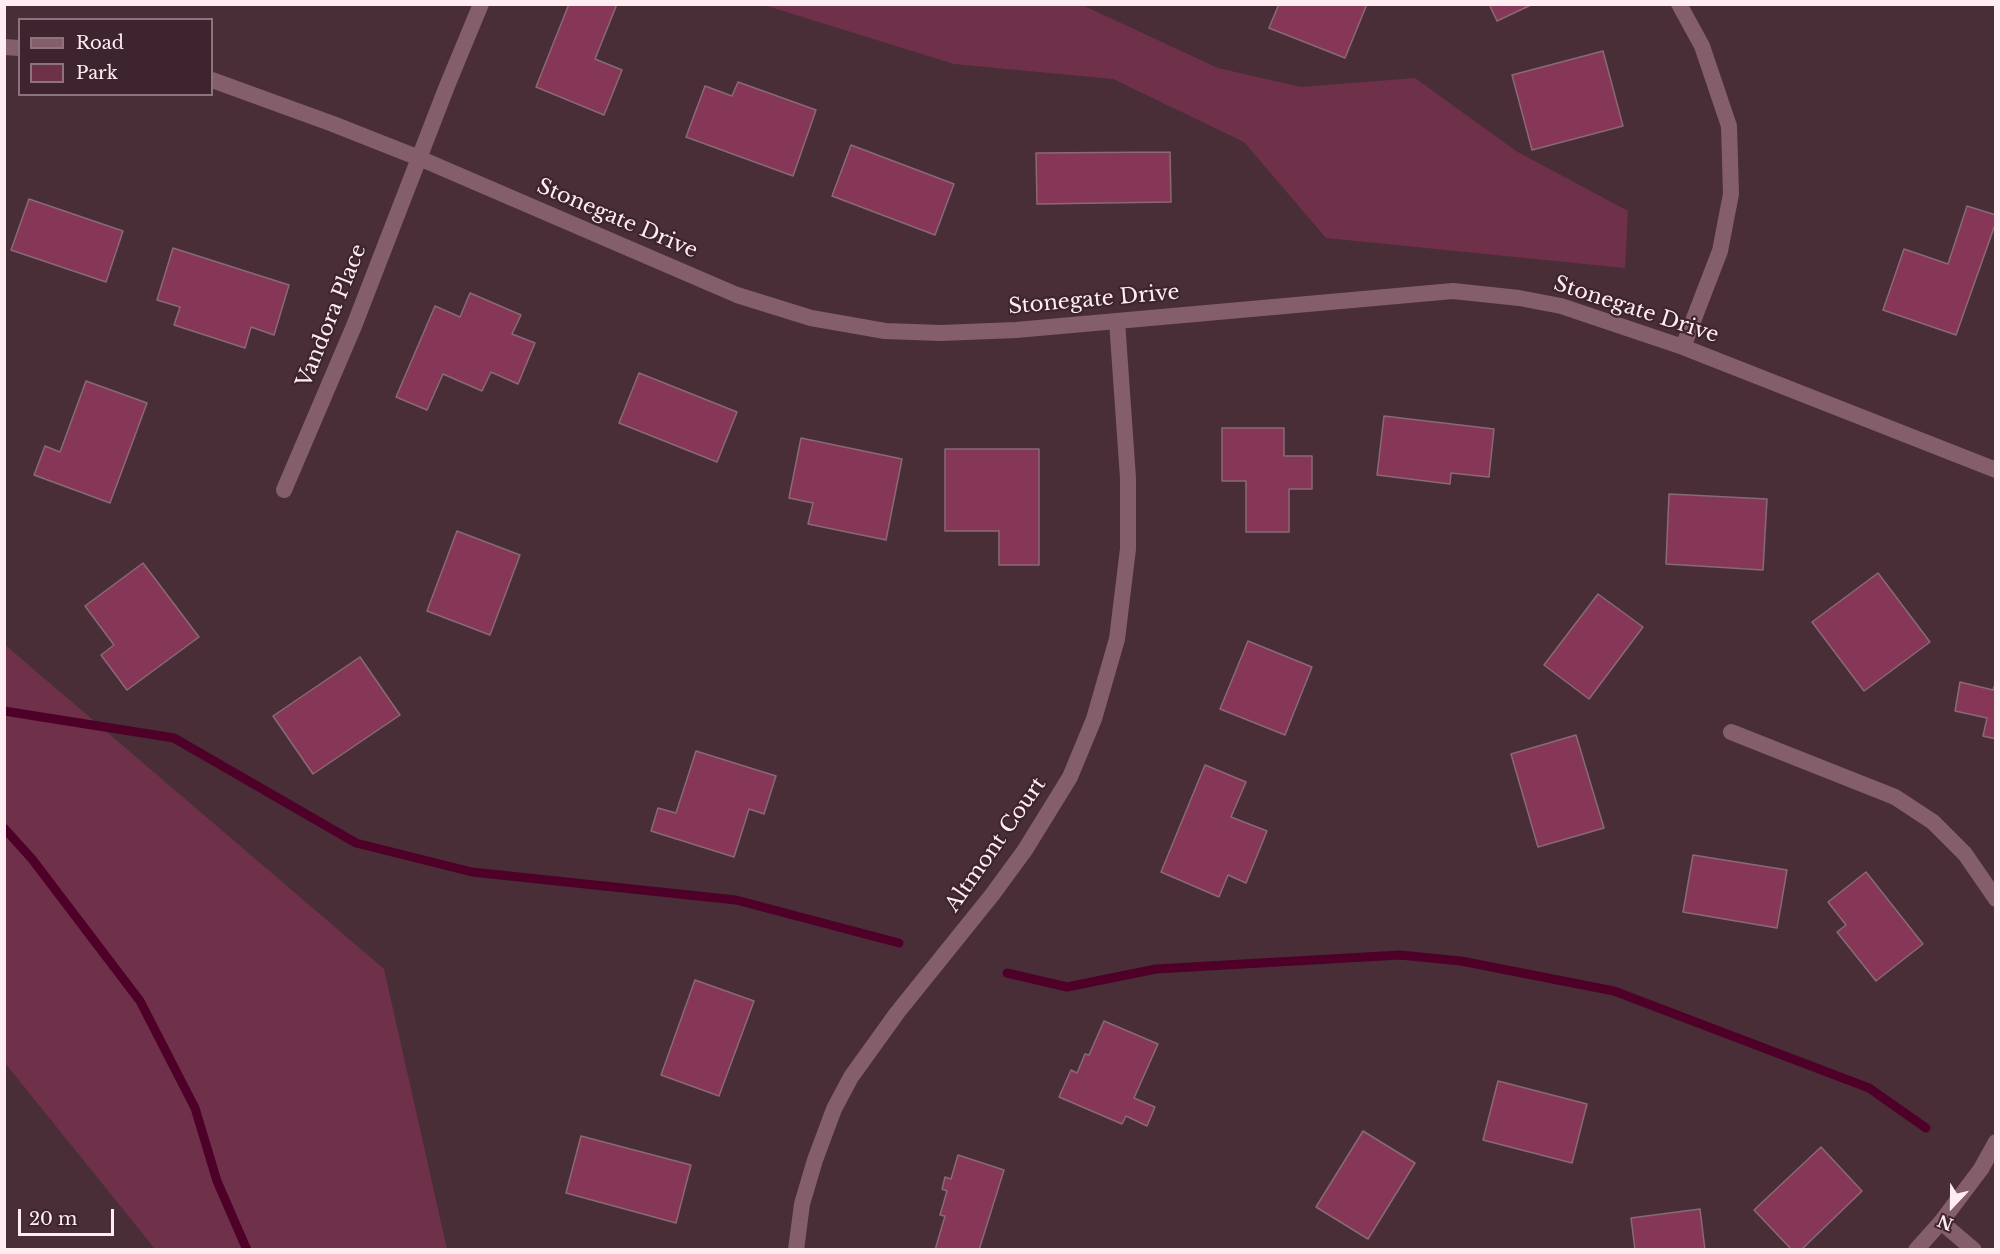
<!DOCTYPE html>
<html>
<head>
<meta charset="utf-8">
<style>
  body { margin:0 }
  #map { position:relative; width:2000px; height:1254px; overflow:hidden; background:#492e38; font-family:"Libre Baskerville",serif }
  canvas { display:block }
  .frame { position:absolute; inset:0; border:6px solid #ffedf2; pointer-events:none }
  .legend { position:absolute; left:18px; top:18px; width:195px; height:78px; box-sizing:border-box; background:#3e242e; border:2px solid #8b747c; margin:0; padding:8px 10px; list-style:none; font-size:18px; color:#ffedf2 }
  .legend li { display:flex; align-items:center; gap:12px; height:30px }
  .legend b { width:30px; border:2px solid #8b747c }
  .north { position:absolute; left:1922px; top:1176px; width:60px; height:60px; -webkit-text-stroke:4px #3e242e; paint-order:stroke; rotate:202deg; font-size:16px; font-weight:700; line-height:24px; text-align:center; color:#ffedf2 }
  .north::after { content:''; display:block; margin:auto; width:21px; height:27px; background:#ffedf2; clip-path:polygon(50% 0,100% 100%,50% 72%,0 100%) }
  .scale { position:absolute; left:18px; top:1209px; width:96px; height:27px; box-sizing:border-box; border:3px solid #ffedf2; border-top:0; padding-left:8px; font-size:18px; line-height:21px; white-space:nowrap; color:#ffedf2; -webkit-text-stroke:4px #3e242e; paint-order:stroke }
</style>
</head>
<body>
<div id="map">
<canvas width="2000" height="1254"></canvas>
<div class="frame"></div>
<ul class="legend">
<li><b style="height:8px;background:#845f6b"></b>Road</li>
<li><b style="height:16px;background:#6e3149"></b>Park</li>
</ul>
<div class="north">N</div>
<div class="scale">20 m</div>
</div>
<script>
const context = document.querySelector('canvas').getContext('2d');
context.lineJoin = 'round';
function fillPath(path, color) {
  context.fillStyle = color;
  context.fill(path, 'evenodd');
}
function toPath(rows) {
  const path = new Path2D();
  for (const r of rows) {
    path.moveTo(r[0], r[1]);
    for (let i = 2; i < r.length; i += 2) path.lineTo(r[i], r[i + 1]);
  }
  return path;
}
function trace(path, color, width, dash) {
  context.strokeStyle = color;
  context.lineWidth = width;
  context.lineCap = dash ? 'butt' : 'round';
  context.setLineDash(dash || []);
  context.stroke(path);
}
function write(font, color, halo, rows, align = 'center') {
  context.font = font + ' "Libre Baskerville",serif';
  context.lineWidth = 4.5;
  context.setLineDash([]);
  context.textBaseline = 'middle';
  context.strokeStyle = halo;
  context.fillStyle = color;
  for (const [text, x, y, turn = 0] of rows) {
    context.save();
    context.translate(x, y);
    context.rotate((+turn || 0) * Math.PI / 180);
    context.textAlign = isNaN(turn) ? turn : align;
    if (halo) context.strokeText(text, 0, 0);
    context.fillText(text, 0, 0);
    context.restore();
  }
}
fillPath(toPath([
  [764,5,1082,5,1218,68,1301,87,1415,78,1516,151,1628,211,1625,268,1326,238,1244,142,1113,79,954,64],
  [4,644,384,969,447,1249,155,1249,5,1063]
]), '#6e3149');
trace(toPath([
  [4,711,174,738,356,843,472,872,736,900,899,943],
  [4,828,32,859,140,1001,195,1108,217,1181,247,1250],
  [1007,973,1067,987,1156,969,1400,955,1461,961,1614,991,1869,1088,1926,1128]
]), '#4e0029', 9);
const building = toPath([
  [569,4,617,4,595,59,622,70,604,115,536,87,569,4],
  [1279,4,1367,4,1345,58,1269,28,1279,4],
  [1489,4,1533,4,1497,21,1489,4],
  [1603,51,1623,126,1532,150,1512,75,1603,51],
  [738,82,816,110,793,176,686,137,705,86,732,96,738,82],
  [851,145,954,184,935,235,832,196,851,145],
  [1170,152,1171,202,1037,204,1036,153,1170,152],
  [29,199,123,231,106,282,11,250,29,199],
  [1967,206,1996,215,1996,222,1956,335,1883,310,1904,249,1948,264,1967,206],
  [173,248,289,285,274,335,251,327,245,348,174,325,180,307,157,300,173,248],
  [470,293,521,315,512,334,535,343,518,384,491,372,482,391,443,374,427,410,396,397,435,306,460,317,470,293],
  [639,373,737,412,717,462,619,423,639,373],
  [86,381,147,403,110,503,34,475,45,446,60,452,86,381],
  [1384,416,1494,429,1489,477,1451,473,1450,484,1377,475,1384,416],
  [1222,428,1284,428,1284,456,1312,456,1312,489,1289,489,1289,532,1246,532,1246,481,1222,481,1222,428],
  [801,438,902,459,886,540,808,524,813,503,789,498,801,438],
  [945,449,1039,449,1039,565,999,565,999,531,945,531,945,449],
  [1669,494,1767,499,1763,570,1666,564,1669,494],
  [457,531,520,555,490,635,427,611,457,531],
  [143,563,199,637,127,690,101,655,114,645,85,606,143,563],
  [1878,573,1930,642,1864,691,1812,622,1878,573],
  [1598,594,1643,627,1589,699,1544,665,1598,594],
  [1248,641,1312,667,1285,735,1220,709,1248,641],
  [360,657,400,715,313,774,273,716,360,657],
  [1960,682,1993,690,1996,682,1996,739,1983,736,1987,718,1955,711,1960,682],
  [1576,735,1604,828,1538,847,1511,754,1576,735],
  [696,751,776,776,764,814,749,809,734,857,651,831,658,808,676,813,696,751],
  [1205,765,1246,782,1231,817,1267,831,1246,883,1228,875,1219,897,1161,872,1205,765],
  [1693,855,1787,870,1777,928,1683,912,1693,855],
  [1866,872,1923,944,1876,981,1837,932,1846,925,1828,902,1866,872],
  [695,980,754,1001,719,1096,661,1075,695,980],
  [1104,1021,1158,1044,1134,1098,1155,1107,1147,1126,1126,1116,1122,1124,1059,1097,1071,1070,1077,1073,1085,1054,1089,1055,1104,1021],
  [1498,1081,1587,1104,1572,1163,1483,1140,1498,1081],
  [1363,1131,1415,1163,1368,1239,1316,1207,1363,1131],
  [581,1136,691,1165,676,1223,566,1193,581,1136],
  [1821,1147,1862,1191,1801,1250,1792,1250,1754,1210,1821,1147],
  [958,1155,1004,1170,979,1250,935,1250,945,1216,940,1215,947,1191,942,1189,945,1177,951,1179,958,1155],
  [1700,1209,1705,1250,1635,1250,1631,1218,1700,1209]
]);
fillPath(building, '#863757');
trace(building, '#896a74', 1.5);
trace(toPath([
  [1679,4,1702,46,1729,126,1731,194,1720,251,1683,347],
  [4,47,20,48],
  [212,80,333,124,419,158,737,295,811,318,885,331,941,333,1016,330,1453,291,1519,298,1561,306,1683,347,1996,470],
  [284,490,354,326,447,86,481,4],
  [1731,732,1895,797,1933,822,1965,854,1996,899],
  [1941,1222,1974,1250],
  [796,1250,802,1204,815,1160,834,1109,851,1077,897,1013,992,895,1025,850,1070,777,1094,719,1117,639,1128,549,1128,478,1117,321],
  [1916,1250,1941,1222,1981,1169,1996,1142]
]), '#845f6b', 16);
write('21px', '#ffedf2', '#3e242e', [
  ["Stonegate Drive",617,219,23],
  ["Stonegate Drive",1094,300,-5],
  ["Stonegate Drive",1636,310,18],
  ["Vandora Place",332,316,-68],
  ["Altmont Court",996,845,-55]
]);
</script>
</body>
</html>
